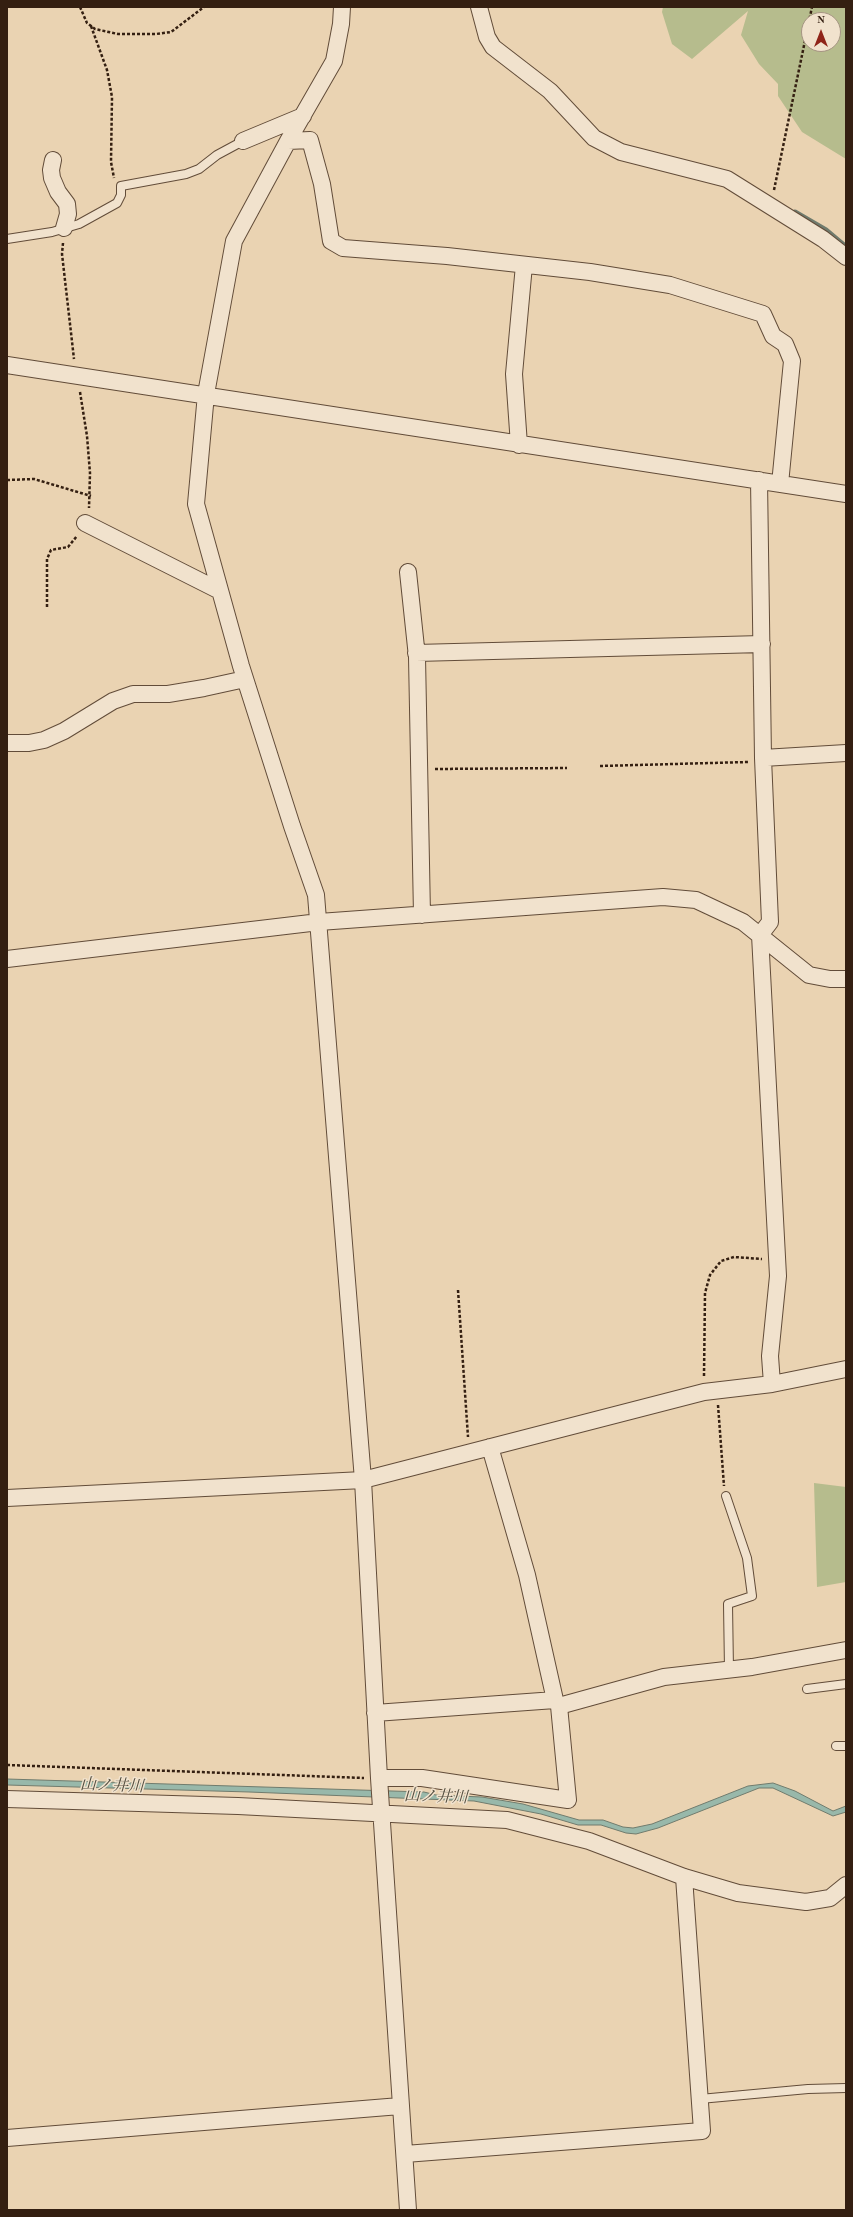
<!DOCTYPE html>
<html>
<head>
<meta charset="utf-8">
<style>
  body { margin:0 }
  #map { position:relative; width:853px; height:2217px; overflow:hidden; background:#ead3b2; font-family:"Old Standard TT",serif }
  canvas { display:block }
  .frame { position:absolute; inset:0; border:8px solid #341f11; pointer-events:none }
  .north { position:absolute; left:801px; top:12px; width:40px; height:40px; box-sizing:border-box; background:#f1e2cd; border:1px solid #a59482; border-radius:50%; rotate:0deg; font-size:11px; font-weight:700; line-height:16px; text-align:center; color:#341f11 }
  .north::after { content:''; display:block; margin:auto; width:14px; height:18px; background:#8f2418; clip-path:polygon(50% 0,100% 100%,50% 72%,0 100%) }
</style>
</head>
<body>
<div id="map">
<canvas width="853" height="2217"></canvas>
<div class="frame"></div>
<div class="north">N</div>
</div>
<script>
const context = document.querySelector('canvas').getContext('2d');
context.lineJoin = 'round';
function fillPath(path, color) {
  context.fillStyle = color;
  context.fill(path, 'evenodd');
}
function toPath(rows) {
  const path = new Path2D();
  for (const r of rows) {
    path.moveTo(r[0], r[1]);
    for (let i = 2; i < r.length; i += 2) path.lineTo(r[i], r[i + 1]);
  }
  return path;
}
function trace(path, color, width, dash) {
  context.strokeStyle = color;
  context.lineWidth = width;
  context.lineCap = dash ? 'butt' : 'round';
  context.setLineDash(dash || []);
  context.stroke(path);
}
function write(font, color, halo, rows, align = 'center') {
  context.font = font + ' "Old Standard TT","Noto Serif JP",serif';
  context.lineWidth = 3;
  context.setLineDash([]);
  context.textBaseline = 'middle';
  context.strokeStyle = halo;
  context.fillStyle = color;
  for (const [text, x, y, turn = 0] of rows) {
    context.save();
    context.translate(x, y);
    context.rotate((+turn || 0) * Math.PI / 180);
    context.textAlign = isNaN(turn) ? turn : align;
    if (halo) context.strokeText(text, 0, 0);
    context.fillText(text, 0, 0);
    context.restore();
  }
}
fillPath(toPath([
  [663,7,846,7,846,159,802,132,778,96,778,84,759,64,741,35,748,11,692,59,672,44,662,12],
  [809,20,833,20,833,44,809,44],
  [814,1483,846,1487,846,1582,817,1587]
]), '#b6bc8d');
const water = toPath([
  [7,1779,424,1792,436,1795,482,1797,523,1804,579,1820,603,1820,623,1827,633,1828,652,1824,748,1786,773,1783,795,1791,833,1811,846,1806,846,1812,833,1816,773,1788,759,1788,658,1828,636,1834,626,1833,601,1825,578,1825,541,1814,474,1801,249,1792,7,1785,7,1779]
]);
fillPath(water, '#98b8aa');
trace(water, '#707b6d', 1);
trace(toPath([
  [795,212,826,230,845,246]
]), '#707b6d', 5);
const service = toPath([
  [7,239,52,232,79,224,117,203,121,195,121,186,186,174,199,169,217,155,243,141],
  [726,1496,747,1558,752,1596,728,1604,729,1670],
  [807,1689,846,1684],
  [836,1746,846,1746],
  [700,2099,808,2089,846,2088]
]);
const minor = toPath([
  [342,7,341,24,334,61,288,141,234,241,206,394,196,504,241,666,292,826,316,895,363,1480,379,1778,408,2210],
  [479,7,487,37,493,47,550,91,594,138,621,152,727,179,823,239,846,257],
  [243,141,303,116],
  [288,141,310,140,322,184,331,241,343,248,447,256,590,272,670,285,763,314,773,336,785,344,792,361,780,484],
  [53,160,51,170,52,178,58,192,67,204,68,214,64,228],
  [7,365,846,494],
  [519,445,514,374,524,265],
  [759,480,763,758,770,922,760,935,778,1276,770,1356,772,1384],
  [85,523,220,591],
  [408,572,417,657,422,915],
  [416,653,762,644],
  [7,743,29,743,44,740,64,731,113,701,133,694,168,694,204,688,245,679],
  [763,758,846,753],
  [7,959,319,922,663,897,696,900,743,922,809,975,830,979,846,979],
  [7,1498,363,1480,704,1392,772,1384,846,1369],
  [559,1706,664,1677,752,1667,846,1650],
  [375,1713,555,1700],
  [379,1778,422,1778,568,1800,559,1706,555,1700,527,1575,490,1447],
  [7,1799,238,1806,507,1820,589,1841,684,1877,738,1893,806,1902,830,1898,846,1885],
  [7,2138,400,2106],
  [405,2154,702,2131,684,1877]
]);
trace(service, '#624c39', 10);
trace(minor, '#624c39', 18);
trace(toPath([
  [80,7,87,23,95,29,118,34,156,34,171,32,204,7],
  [91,26,107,70,112,97,111,162,114,178],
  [774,190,812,7],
  [63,243,62,254,74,359],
  [80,392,87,436,90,473,89,508],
  [7,480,34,479,91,496],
  [47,607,47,559,51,550,68,547,77,536],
  [600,766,748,762],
  [435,769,567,768],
  [458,1290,468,1437],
  [704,1376,705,1293,710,1275,721,1261,734,1257,762,1259],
  [718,1405,724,1486],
  [7,1765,364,1778]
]), '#341f11', 2.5, [3, 2]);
trace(service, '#f1e2cd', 8);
trace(minor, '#f1e2cd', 16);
write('italic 16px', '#524d3f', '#f1e2cd', [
  ["山ノ井川",112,1786,2],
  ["山ノ井川",436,1797,2]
]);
</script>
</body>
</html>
